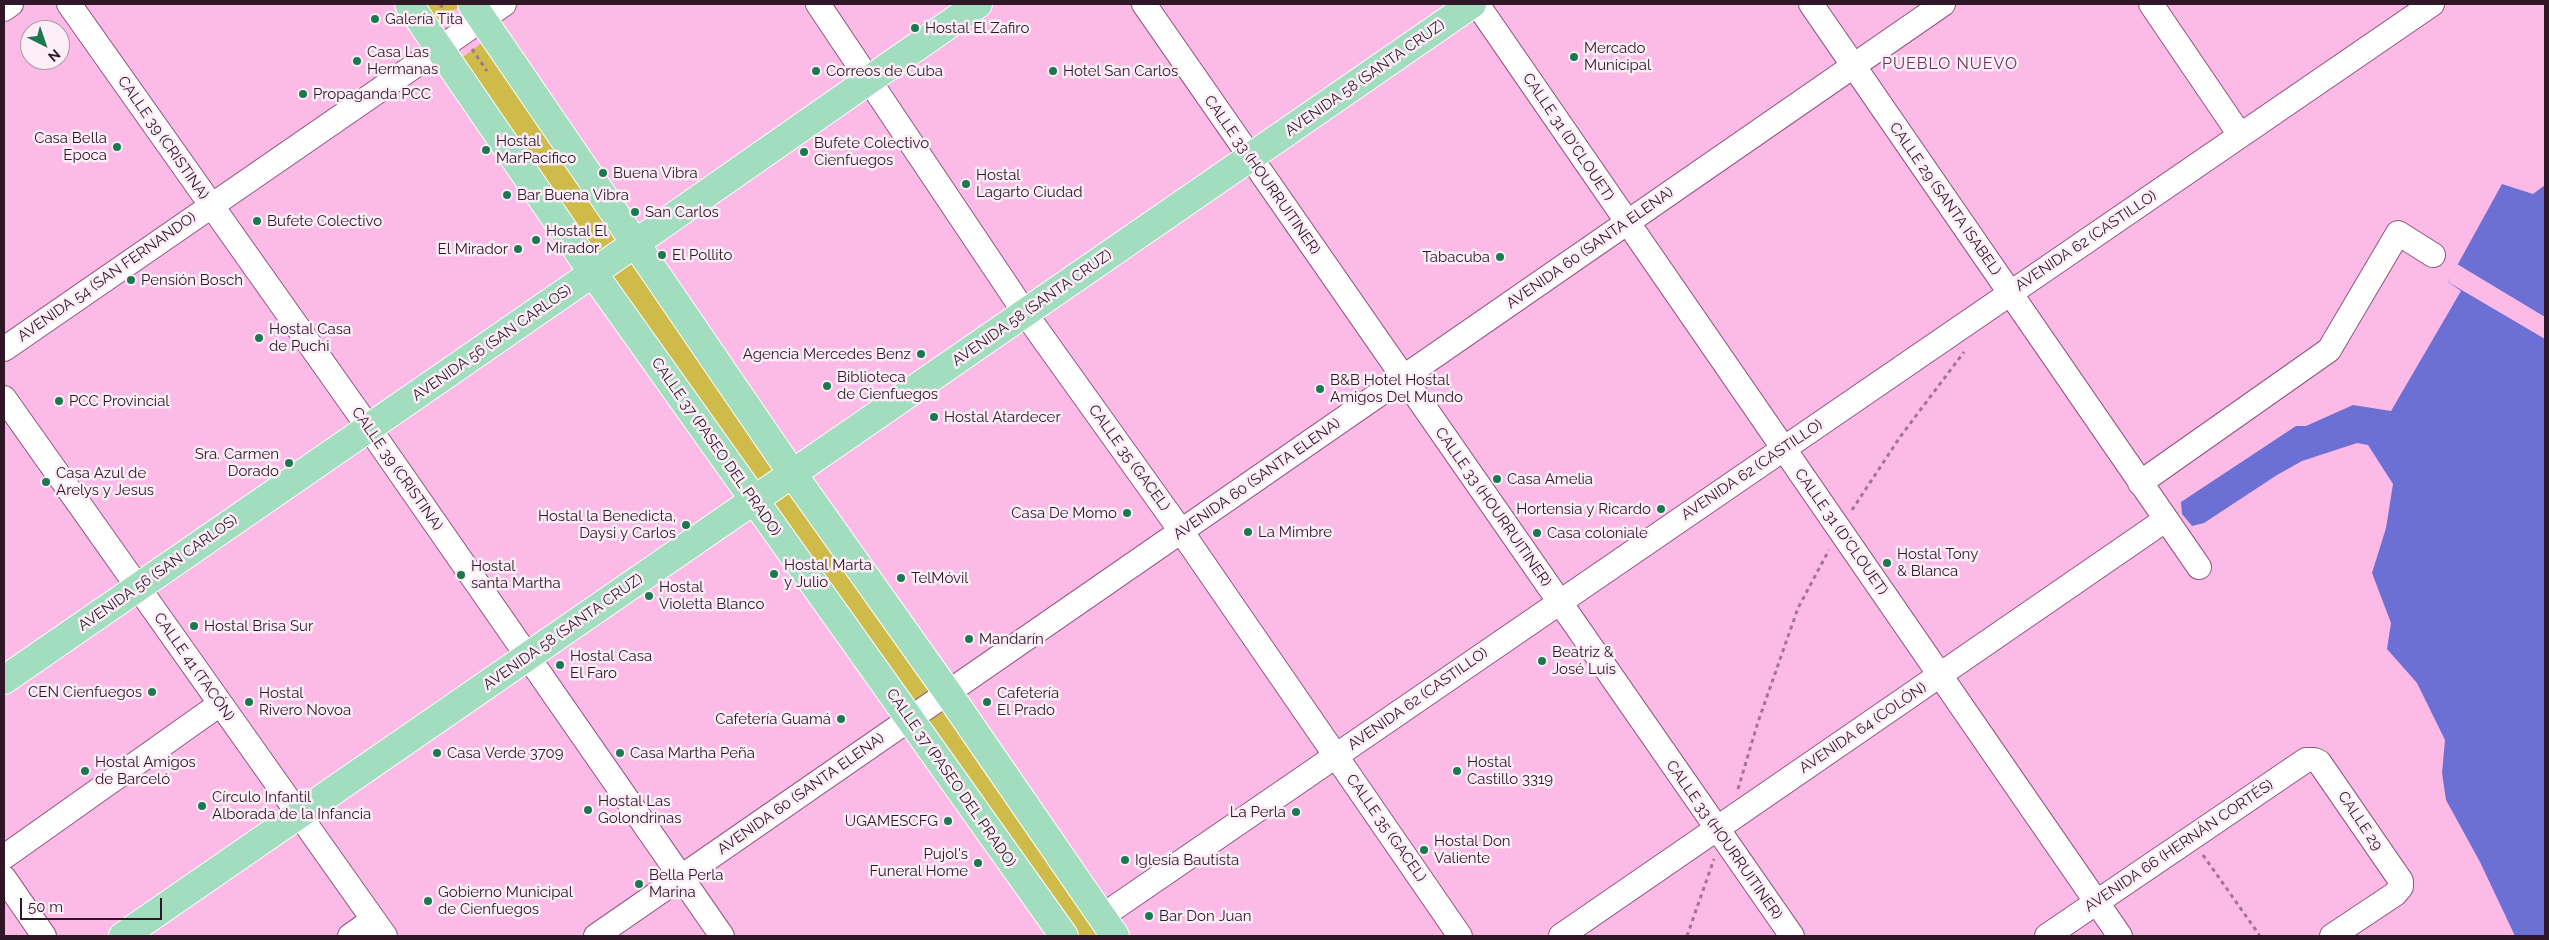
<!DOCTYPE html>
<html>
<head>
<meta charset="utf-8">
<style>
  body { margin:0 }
  #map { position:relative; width:2549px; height:940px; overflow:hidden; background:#fcbae7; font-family:Raleway,sans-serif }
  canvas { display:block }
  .frame { position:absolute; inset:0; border:5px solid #2f1727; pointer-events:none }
  .north { position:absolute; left:20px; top:20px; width:50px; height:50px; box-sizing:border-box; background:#fceef7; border:1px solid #aa98a4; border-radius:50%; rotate:139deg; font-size:14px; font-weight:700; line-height:20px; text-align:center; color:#2f1727 }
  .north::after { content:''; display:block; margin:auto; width:18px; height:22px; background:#1b7950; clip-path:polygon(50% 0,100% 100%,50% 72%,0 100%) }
  .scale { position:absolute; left:20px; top:898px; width:142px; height:22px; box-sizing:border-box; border:2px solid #2f1727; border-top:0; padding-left:6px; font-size:15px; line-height:18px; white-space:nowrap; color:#2f1727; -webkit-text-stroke:4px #fceef7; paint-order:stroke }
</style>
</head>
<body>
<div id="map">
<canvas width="2549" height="940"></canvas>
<div class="frame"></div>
<div class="north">N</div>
<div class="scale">50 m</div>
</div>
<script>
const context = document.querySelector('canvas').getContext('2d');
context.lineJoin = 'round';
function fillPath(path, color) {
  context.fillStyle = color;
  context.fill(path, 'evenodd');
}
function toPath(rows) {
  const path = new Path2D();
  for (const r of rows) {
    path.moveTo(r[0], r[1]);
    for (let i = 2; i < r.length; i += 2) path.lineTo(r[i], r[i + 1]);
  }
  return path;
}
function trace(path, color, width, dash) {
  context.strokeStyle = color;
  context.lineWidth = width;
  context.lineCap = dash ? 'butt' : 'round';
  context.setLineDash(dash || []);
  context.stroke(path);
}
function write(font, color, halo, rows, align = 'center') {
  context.font = font + ' Raleway,sans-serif';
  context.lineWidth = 5;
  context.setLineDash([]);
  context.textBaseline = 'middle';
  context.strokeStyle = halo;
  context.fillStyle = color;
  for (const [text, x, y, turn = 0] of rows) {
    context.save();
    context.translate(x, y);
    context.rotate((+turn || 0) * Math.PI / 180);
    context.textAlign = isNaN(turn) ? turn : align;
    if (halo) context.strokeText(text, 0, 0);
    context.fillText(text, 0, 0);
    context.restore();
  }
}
fillPath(toPath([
  [422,4,459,4,460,6,435,23],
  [486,40,1105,936,1072,936,460,59]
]), '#cfbb49');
fillPath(toPath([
  [2502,184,2533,194,2545,185,2545,936,2515,936,2480,862,2446,800,2442,773,2445,740,2417,683,2387,649,2391,623,2372,573,2386,528,2393,484,2368,445,2357,443,2302,461,2277,475,2204,523,2192,526,2182,514,2181,502,2296,426,2306,426,2353,405,2391,411,2461,291,2448,282]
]), '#6c6fd4');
fillPath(toPath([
  [2457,264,2545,317,2545,339,2448,282]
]), '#fcbae7');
const minor = toPath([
  [69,4,369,428,722,936],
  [818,4,1025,313,1181,531,1460,936],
  [1144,4,1792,936],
  [1477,4,2120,936],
  [1811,4,2199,567],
  [2151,4,2240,135],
  [4,9,11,4],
  [4,349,504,4],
  [4,398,385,936],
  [2140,483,2329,350,2398,233,2433,255],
  [4,857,220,704],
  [4,878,44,936],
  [1101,917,2432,4],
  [350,936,373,920],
  [596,936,1943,4],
  [1561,936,2165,520],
  [2047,936,2306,760,2314,760,2319,762,2401,881,2401,887,2395,894,2332,936]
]);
const major = toPath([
  [409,4,593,273,1064,936],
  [472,4,792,473,948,693,1115,936],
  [4,680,587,277,978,4],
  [123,936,1472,4]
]);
trace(minor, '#90567f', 26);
trace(major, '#fff', 30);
trace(toPath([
  [440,4,450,18],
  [472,49,487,71],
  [1852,510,1900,437,1964,352],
  [1738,789,1758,722,1798,608,1829,550],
  [2203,855,2260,936],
  [1687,936,1714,859]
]), '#a47494', 3, [4, 4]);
trace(minor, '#fff', 24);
trace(major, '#a1ddbe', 28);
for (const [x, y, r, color] of [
  [375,19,5,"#1b7950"],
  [915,28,5,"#1b7950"],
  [1574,57,5,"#1b7950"],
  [357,61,5,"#1b7950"],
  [816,71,5,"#1b7950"],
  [1053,71,5,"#1b7950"],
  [303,94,5,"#1b7950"],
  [117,147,5,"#1b7950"],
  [486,150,5,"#1b7950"],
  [804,152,5,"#1b7950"],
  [603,173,5,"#1b7950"],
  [966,184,5,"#1b7950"],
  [507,195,5,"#1b7950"],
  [635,212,5,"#1b7950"],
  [257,221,5,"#1b7950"],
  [536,240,5,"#1b7950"],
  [518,249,5,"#1b7950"],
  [662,255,5,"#1b7950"],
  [1500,257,5,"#1b7950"],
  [131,280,5,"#1b7950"],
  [259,338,5,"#1b7950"],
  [921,354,5,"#1b7950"],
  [827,386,5,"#1b7950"],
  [1320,389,5,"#1b7950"],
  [59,401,5,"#1b7950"],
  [934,417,5,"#1b7950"],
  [289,463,5,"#1b7950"],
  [1497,479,5,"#1b7950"],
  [46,482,5,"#1b7950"],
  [1661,509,5,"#1b7950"],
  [1127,513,5,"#1b7950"],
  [686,525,5,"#1b7950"],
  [1248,532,5,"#1b7950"],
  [1537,533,5,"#1b7950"],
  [1887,563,5,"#1b7950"],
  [774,574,5,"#1b7950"],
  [461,575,5,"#1b7950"],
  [901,578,5,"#1b7950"],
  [649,596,5,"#1b7950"],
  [194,626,5,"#1b7950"],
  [969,639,5,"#1b7950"],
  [1542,661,5,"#1b7950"],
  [560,665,5,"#1b7950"],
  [152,692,5,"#1b7950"],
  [249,702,5,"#1b7950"],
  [987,702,5,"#1b7950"],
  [841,719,5,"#1b7950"],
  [437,753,5,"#1b7950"],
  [620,753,5,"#1b7950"],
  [85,771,5,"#1b7950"],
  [1457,771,5,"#1b7950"],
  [202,806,5,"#1b7950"],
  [588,810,5,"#1b7950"],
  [1296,812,5,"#1b7950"],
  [948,821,5,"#1b7950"],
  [1424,850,5,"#1b7950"],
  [1125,860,5,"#1b7950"],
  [978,863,5,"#1b7950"],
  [639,884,5,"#1b7950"],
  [428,901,5,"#1b7950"],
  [1149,916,5,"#1b7950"]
]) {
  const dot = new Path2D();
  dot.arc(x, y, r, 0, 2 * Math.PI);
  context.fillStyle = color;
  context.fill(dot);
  trace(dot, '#fceef7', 2);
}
write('15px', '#2f1727', '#fceef7', [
  ["Galería Tita",385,19],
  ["Hostal El Zafiro",925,28],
  ["Mercado",1584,48],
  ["Municipal",1584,65],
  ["Casa Las",367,52],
  ["Hermanas",367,69],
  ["Correos de Cuba",826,71],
  ["Hotel San Carlos",1063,71],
  ["Propaganda PCC",313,94],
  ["Casa Bella",107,138,"right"],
  ["Epoca",107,155,"right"],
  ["Hostal",496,141],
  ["MarPacifico",496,158],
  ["Bufete Colectivo",814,143],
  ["Cienfuegos",814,160],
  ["Buena Vibra",613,173],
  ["Hostal",976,175],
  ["Lagarto Ciudad",976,192],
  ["Bar Buena Vibra",517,195],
  ["San Carlos",645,212],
  ["Bufete Colectivo",267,221],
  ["Hostal El",546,231],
  ["Mirador",546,248],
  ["El Mirador",508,249,"right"],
  ["El Pollito",672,255],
  ["Tabacuba",1490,257,"right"],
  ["Pensión Bosch",141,280],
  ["Hostal Casa",269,329],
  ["de Puchi",269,346],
  ["Agencia Mercedes Benz",911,354,"right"],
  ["Biblioteca",837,377],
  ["de Cienfuegos",837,394],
  ["B&B Hotel Hostal",1330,380],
  ["Amigos Del Mundo",1330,397],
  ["PCC Provincial",69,401],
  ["Hostal Atardecer",944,417],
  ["Sra. Carmen",279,454,"right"],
  ["Dorado",279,471,"right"],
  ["Casa Azul de",56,473],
  ["Arelys y Jesus",56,490],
  ["Casa Amelia",1507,479],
  ["Hortensia y Ricardo",1651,509,"right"],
  ["Casa De Momo",1117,513,"right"],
  ["Hostal la Benedicta,",676,516,"right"],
  ["Daysi y Carlos",676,533,"right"],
  ["La Mimbre",1258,532],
  ["Casa coloniale",1547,533],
  ["Hostal Tony",1897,554],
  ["& Blanca",1897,571],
  ["Hostal Marta",784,565],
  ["y Julio",784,582],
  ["Hostal",471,566],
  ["santa Martha",471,583],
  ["TelMóvil",911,578],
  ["Hostal",659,587],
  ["Violetta Blanco",659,604],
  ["Hostal Brisa Sur",204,626],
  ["Mandarín",979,639],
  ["Beatriz &",1552,652],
  ["José Luis",1552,669],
  ["Hostal Casa",570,656],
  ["El Faro",570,673],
  ["CEN Cienfuegos",142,692,"right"],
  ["Hostal",259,693],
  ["Rivero Novoa",259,710],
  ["Cafetería",997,693],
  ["El Prado",997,710],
  ["Cafetería Guamá",831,719,"right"],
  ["Casa Verde 3709",447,753],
  ["Casa Martha Peña",630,753],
  ["Hostal Amigos",95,762],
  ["de Barceló",95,779],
  ["Hostal",1467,762],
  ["Castillo 3319",1467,779],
  ["Círculo Infantil",212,797],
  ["Alborada de la Infancia",212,814],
  ["Hostal Las",598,801],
  ["Golondrinas",598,818],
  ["La Perla",1286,812,"right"],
  ["UGAMESCFG",938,821,"right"],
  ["Hostal Don",1434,841],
  ["Valiente",1434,858],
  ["Pujol's",968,854,"right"],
  ["Funeral Home",968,871,"right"],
  ["Iglesia Bautista",1135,860],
  ["Bella Perla",649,875],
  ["Marina",649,892],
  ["Gobierno Municipal",438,892],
  ["de Cienfuegos",438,909],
  ["Bar Don Juan",1159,916]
], 'left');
write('15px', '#2f1727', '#fceef7', [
  ["AVENIDA 58 (SANTA CRUZ)",1365,78,-35],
  ["CALLE 31 (D'CLOUET)",1568,137,56],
  ["CALLE 39 (CRISTINA)",163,138,55],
  ["CALLE 33 (HOURRUITINER)",1262,175,55],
  ["CALLE 29 (SANTA ISABEL)",1945,199,55],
  ["AVENIDA 62 (CASTILLO)",2086,241,-34],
  ["AVENIDA 60 (SANTA ELENA)",1590,248,-35],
  ["AVENIDA 54 (SAN FERNANDO)",107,277,-35],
  ["AVENIDA 58 (SANTA CRUZ)",1032,308,-35],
  ["AVENIDA 56 (SAN CARLOS)",492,343,-35],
  ["CALLE 37 (PASEO DEL PRADO)",716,447,55],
  ["CALLE 35 (GACEL)",1129,458,54],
  ["CALLE 39 (CRISTINA)",397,469,55],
  ["AVENIDA 62 (CASTILLO)",1752,470,-34],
  ["AVENIDA 60 (SANTA ELENA)",1257,479,-35],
  ["CALLE 33 (HOURRUITINER)",1493,507,55],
  ["CALLE 31 (D'CLOUET)",1841,532,55],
  ["AVENIDA 56 (SAN CARLOS)",158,573,-35],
  ["AVENIDA 58 (SANTA CRUZ)",563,632,-35],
  ["CALLE 41 (TACÓN)",194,667,55],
  ["AVENIDA 62 (CASTILLO)",1418,699,-35],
  ["AVENIDA 64 (COLÓN)",1863,728,-34],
  ["CALLE 37 (PASEO DEL PRADO)",951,778,55],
  ["AVENIDA 60 (SANTA ELENA)",801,794,-35],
  ["CALLE 29",2360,821,56],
  ["CALLE 35 (GACEL)",1386,828,55],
  ["CALLE 33 (HOURRUITINER)",1724,840,55],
  ["AVENIDA 66 (HERNÁN CORTÉS)",2179,846,-34]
]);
context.letterSpacing = '1px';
write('16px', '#6a335b', '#fceef7', [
  ["PUEBLO NUEVO",1950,64]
]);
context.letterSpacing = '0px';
</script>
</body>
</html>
